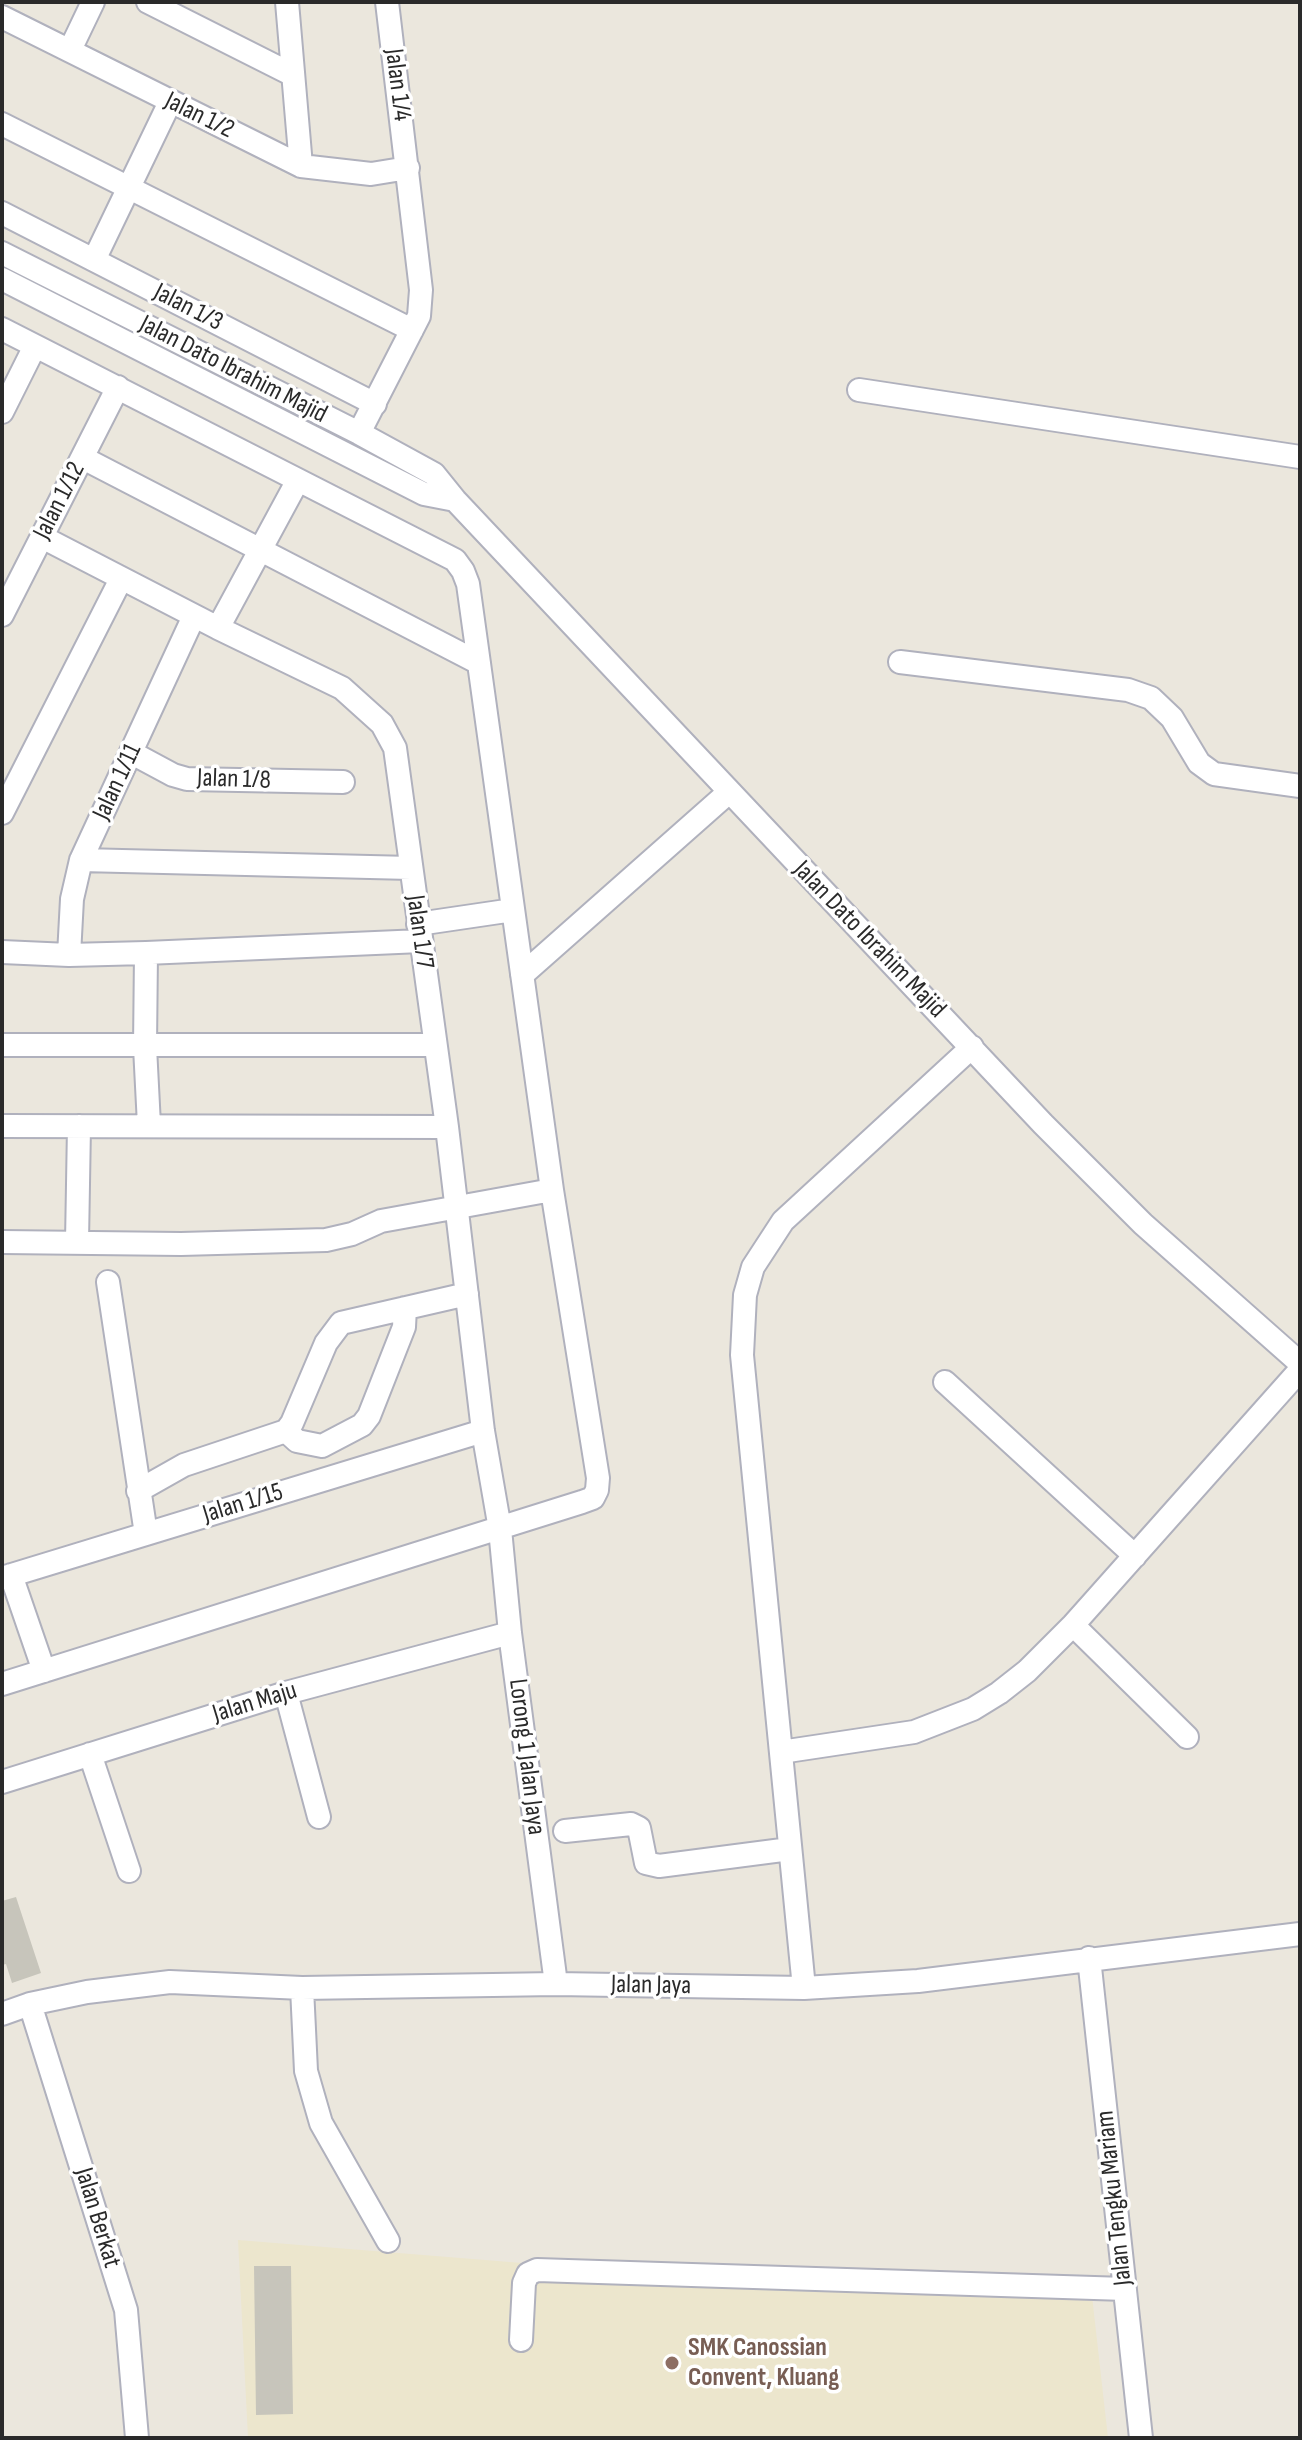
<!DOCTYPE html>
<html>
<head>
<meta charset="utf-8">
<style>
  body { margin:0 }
  #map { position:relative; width:1302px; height:2440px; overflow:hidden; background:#ebe7dd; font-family:"Sofia Sans Condensed",sans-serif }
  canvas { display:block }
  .frame { position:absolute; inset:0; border:4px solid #2a2a2a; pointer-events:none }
</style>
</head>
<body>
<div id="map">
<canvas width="1302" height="2440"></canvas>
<div class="frame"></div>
</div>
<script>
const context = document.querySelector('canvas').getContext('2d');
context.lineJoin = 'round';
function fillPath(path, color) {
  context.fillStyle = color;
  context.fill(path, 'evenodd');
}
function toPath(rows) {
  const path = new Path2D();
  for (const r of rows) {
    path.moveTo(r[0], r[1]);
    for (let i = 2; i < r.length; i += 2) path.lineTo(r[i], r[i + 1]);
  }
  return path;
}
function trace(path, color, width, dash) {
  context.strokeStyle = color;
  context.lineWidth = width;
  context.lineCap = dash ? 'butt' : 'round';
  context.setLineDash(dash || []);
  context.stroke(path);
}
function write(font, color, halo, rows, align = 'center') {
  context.font = font + ' "Sofia Sans Condensed",sans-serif';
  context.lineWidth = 7;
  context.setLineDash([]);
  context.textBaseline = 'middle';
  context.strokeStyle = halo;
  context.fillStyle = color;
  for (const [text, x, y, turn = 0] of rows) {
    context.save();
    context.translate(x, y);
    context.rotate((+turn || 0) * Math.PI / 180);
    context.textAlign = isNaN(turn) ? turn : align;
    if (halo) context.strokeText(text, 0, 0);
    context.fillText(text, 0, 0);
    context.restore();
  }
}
fillPath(toPath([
  [238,2240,559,2266,1091,2287,1108,2438,248,2438]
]), '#ece6cd');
fillPath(toPath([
  [16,1897,41,1973,12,1983,6,1964,2,1965,2,1901],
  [254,2266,291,2266,293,2414,256,2415]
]), '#c7c5bb');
const minor = toPath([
  [148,2,293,75],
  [287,2,301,166],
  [2,17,301,166,371,174,408,168],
  [70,50,93,2],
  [2,124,412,330],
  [2,213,375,404],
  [2,253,359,433,434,474,455,500,1043,1124,1143,1224,1300,1363],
  [94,260,170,102],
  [2,279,424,494,455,500],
  [2,329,455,560,463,571,468,584,552,1190,598,1478,597,1490,593,1498,582,1502,2,1684],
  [859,390,1300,457],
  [2,412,35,346],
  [359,433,419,316,421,290,387,2],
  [83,458,479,663],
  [42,537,218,628,342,688,382,724,395,748,447,1127,483,1431,500,1529,510,1633,556,1984],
  [2,615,118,387],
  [218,628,298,480],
  [900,662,1128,690,1151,698,1172,718,1199,763,1214,774,1300,786],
  [132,753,173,775,187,779,343,782],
  [2,813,121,579],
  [81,860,411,868],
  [418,924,513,910],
  [2,952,69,955,146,953,421,941],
  [146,953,145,1047,149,1125],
  [69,955,72,899,81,860,194,616],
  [522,975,729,792],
  [2,1045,435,1045],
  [2,1126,447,1127],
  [2,1242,181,1244,326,1240,352,1234,381,1221,552,1190],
  [77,1242,79,1126],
  [108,1282,146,1534],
  [945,1382,1135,1556],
  [286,1431,297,1441,322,1446,362,1425,369,1416,404,1327,405,1308],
  [138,1491,184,1465,286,1431,292,1423,326,1343,341,1323,467,1294],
  [11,1575,44,1671],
  [2,1578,483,1431],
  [1073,1625,1187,1737],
  [286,1693,319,1817],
  [781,1752,914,1732,973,1709,999,1693,1027,1671,1073,1625,1300,1370],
  [90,1754,129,1871],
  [2,1782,286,1693,510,1633],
  [565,1831,631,1824,639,1828,646,1863,659,1866,790,1849],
  [1089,1958,1141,2438],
  [302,1988,306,2071,321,2123,388,2241],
  [804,1988,742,1355,745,1295,753,1267,783,1221,972,1047],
  [30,2004,126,2310,137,2438],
  [2,2014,30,2004,87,1992,170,1982,302,1988,556,1984,804,1988,918,1981,1300,1934],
  [521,2340,524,2283,528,2274,537,2270,1125,2289]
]);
trace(minor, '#b0b1bd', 26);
trace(minor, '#fff', 22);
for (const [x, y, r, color] of [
  [672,2363,8,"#8d6e63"]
]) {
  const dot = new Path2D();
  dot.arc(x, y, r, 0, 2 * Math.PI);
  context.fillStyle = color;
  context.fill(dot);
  trace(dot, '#fff', 3);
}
write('26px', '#2a2a2a', '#fff', [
  ["Jalan 1/4",397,85,83],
  ["Jalan 1/2",199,116,26],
  ["Jalan 1/3",188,308,27],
  ["Jalan Dato Ibrahim Majid",233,370,27],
  ["Jalan 1/12",60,501,-63],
  ["Jalan 1/8",234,780,2],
  ["Jalan 1/11",118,782,-65],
  ["Jalan 1/7",419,932,82],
  ["Jalan Dato Ibrahim Majid",869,940,46],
  ["Jalan 1/15",243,1504,-17],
  ["Jalan Maju",255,1703,-17],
  ["Lorong 1 Jalan Jaya",526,1757,83],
  ["Jalan Jaya",651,1986,1],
  ["Jalan Tengku Mariam",1115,2198,-96],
  ["Jalan Berkat",97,2218,73]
]);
write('bold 26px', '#785e54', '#fff', [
  ["SMK Canossian",688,2348],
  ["Convent, Kluang",688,2378]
], 'left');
</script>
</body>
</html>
